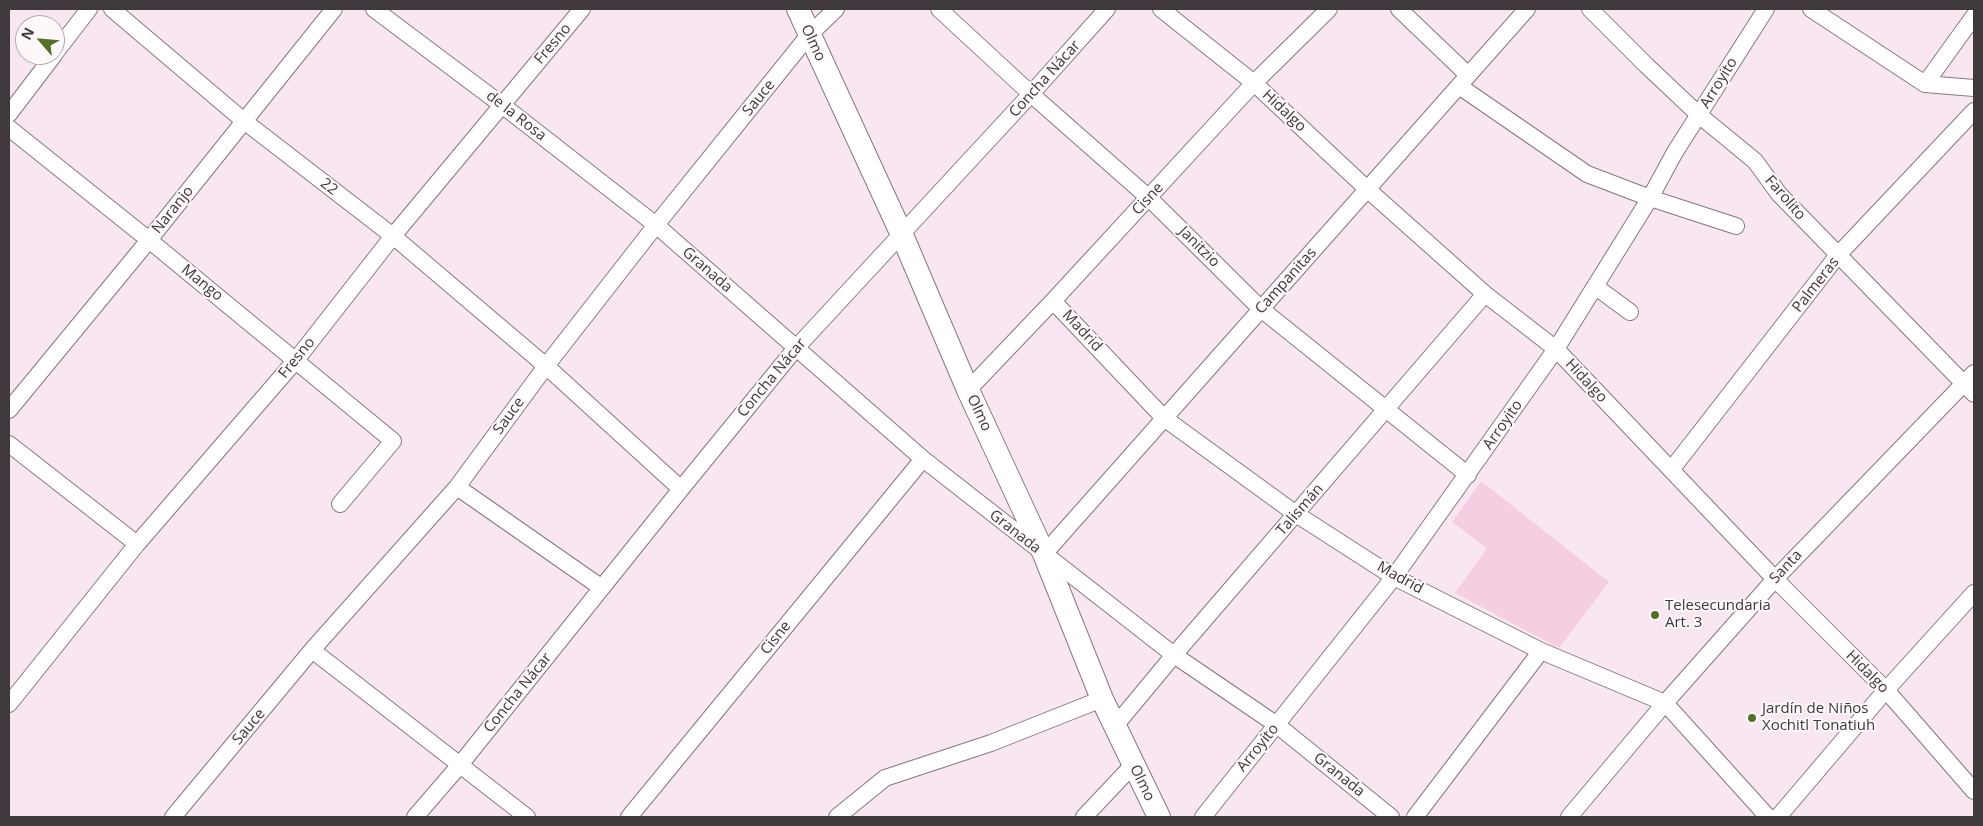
<!DOCTYPE html>
<html>
<head>
<meta charset="utf-8">
<style>
  body { margin:0 }
  #map { position:relative; width:1983px; height:826px; overflow:hidden; background:#f8e7f0; font-family:"Open Sans",sans-serif }
  canvas { display:block }
  .frame { position:absolute; inset:0; border:10px solid #3f383c; pointer-events:none }
  .north { position:absolute; left:15px; top:15px; width:50px; height:50px; box-sizing:border-box; background:#fef8fb; border:1px solid #b2abaf; border-radius:50%; rotate:297deg; font-size:14px; font-weight:700; line-height:20px; text-align:center; color:#3f383c }
  .north::after { content:''; display:block; margin:auto; width:18px; height:22px; background:#527127; clip-path:polygon(50% 0,100% 100%,50% 72%,0 100%) }
</style>
</head>
<body>
<div id="map">
<canvas width="1983" height="826"></canvas>
<div class="frame"></div>
<div class="north">N</div>
</div>
<script>
const context = document.querySelector('canvas').getContext('2d');
context.lineJoin = 'round';
function fillPath(path, color) {
  context.fillStyle = color;
  context.fill(path, 'evenodd');
}
function toPath(rows) {
  const path = new Path2D();
  for (const r of rows) {
    path.moveTo(r[0], r[1]);
    for (let i = 2; i < r.length; i += 2) path.lineTo(r[i], r[i + 1]);
  }
  return path;
}
function trace(path, color, width, dash) {
  context.strokeStyle = color;
  context.lineWidth = width;
  context.lineCap = dash ? 'butt' : 'round';
  context.setLineDash(dash || []);
  context.stroke(path);
}
function write(font, color, halo, rows, align = 'center') {
  context.font = font + ' "Open Sans",sans-serif';
  context.lineWidth = 4;
  context.setLineDash([]);
  context.textBaseline = 'middle';
  context.strokeStyle = halo;
  context.fillStyle = color;
  for (const [text, x, y, turn = 0] of rows) {
    context.save();
    context.translate(x, y);
    context.rotate((+turn || 0) * Math.PI / 180);
    context.textAlign = isNaN(turn) ? turn : align;
    if (halo) context.strokeText(text, 0, 0);
    context.fillText(text, 0, 0);
    context.restore();
  }
}
fillPath(toPath([
  [1481,481,1609,582,1559,648,1455,593,1487,548,1452,522]
]), '#f5cee2');
const street = toPath([
  [112,9,244,121,393,236,546,366,681,489],
  [374,9,502,105,656,225,923,459,1174,655,1277,725,1391,817],
  [939,9,1031,94,1149,198,1261,309,1468,475],
  [1161,9,1254,83,1367,189,1485,294,1556,349,1775,579,1886,690,1974,791],
  [1399,9,1468,75],
  [1590,9,1646,65,1699,115,1755,161,1779,194,1974,394],
  [1811,9,1925,84,1974,88],
  [55,53,89,9],
  [1925,84,1974,16],
  [1459,86,1587,174,1650,198,1736,226],
  [9,114,54,55],
  [9,128,149,240,393,441,340,504],
  [1596,287,1630,312],
  [1053,301,1164,418,1296,514,1394,577,1541,651,1665,703,1768,817],
  [968,390,1053,301,1254,83,1329,9],
  [9,410,149,240,334,9],
  [9,444,137,544],
  [1671,470,1838,255,1974,111],
  [457,487,602,588],
  [1044,554,1527,9],
  [312,650,527,817],
  [9,704,137,544,296,360,393,236,582,9],
  [1115,726,1174,655,1485,294],
  [173,817,312,650,457,487,546,366,656,225,809,35,836,9],
  [415,817,459,766,681,489,796,348,1031,94,1107,9],
  [629,817,923,459],
  [837,817,885,778,991,743,1102,699],
  [1084,817,1133,765],
  [1203,817,1394,577,1556,349,1650,198,1675,152,1766,9],
  [1415,817,1541,651],
  [1569,817,1665,703,1775,579,1974,373],
  [1778,817,1886,690,1974,593]
]);
const secondary = toPath([
  [798,9,902,235,968,390,1044,554,1102,699,1159,817]
]);
trace(street, '#86787f', 18);
trace(secondary, '#86787f', 24);
trace(street, '#fff', 16);
trace(secondary, '#fff', 22);
for (const [x, y, r, color] of [
  [1655,615,5,"#527127"],
  [1752,718,5,"#527127"]
]) {
  const dot = new Path2D();
  dot.arc(x, y, r, 0, 2 * Math.PI);
  context.fillStyle = color;
  context.fill(dot);
  trace(dot, '#fef8fb', 2);
}
write('15px', '#3f383c', '#fef8fb', [
  ["Olmo",813,43,65],
  ["Fresno",553,44,-50],
  ["Concha Nácar",1045,79,-48],
  ["Arroyito",1719,83,-58],
  ["Sauce",759,98,-51],
  ["Hidalgo",1284,111,43],
  ["de la Rosa",516,116,38],
  ["22",329,187,38],
  ["Farolito",1785,198,49],
  ["Cisne",1148,199,-47],
  ["Naranjo",173,210,-51],
  ["Janitzio",1199,247,45],
  ["Granada",707,270,41],
  ["Campanitas",1286,281,-48],
  ["Mango",202,283,39],
  ["Palmeras",1816,285,-52],
  ["Madrid",1082,331,47],
  ["Fresno",297,358,-51],
  ["Concha Nácar",772,378,-50],
  ["Hidalgo",1586,381,47],
  ["Olmo",979,413,65],
  ["Sauce",509,416,-54],
  ["Arroyito",1503,425,-55],
  ["Talismán",1300,510,-49],
  ["Granada",1015,532,38],
  ["Santa",1786,567,-47],
  ["Madrid",1400,578,29],
  ["Cisne",776,638,-51],
  ["Hidalgo",1867,672,45],
  ["Concha Nácar",518,693,-51],
  ["Sauce",249,727,-50],
  ["Arroyito",1258,748,-51],
  ["Granada",1339,775,39],
  ["Olmo",1142,783,64]
]);
write('15px', '#3f383c', '#fef8fb', [
  ["Telesecundaria",1665,606],
  ["Art. 3",1665,623],
  ["Jardín de Niños",1762,709],
  ["Xochitl Tonatiuh",1762,726]
], 'left');
</script>
</body>
</html>
